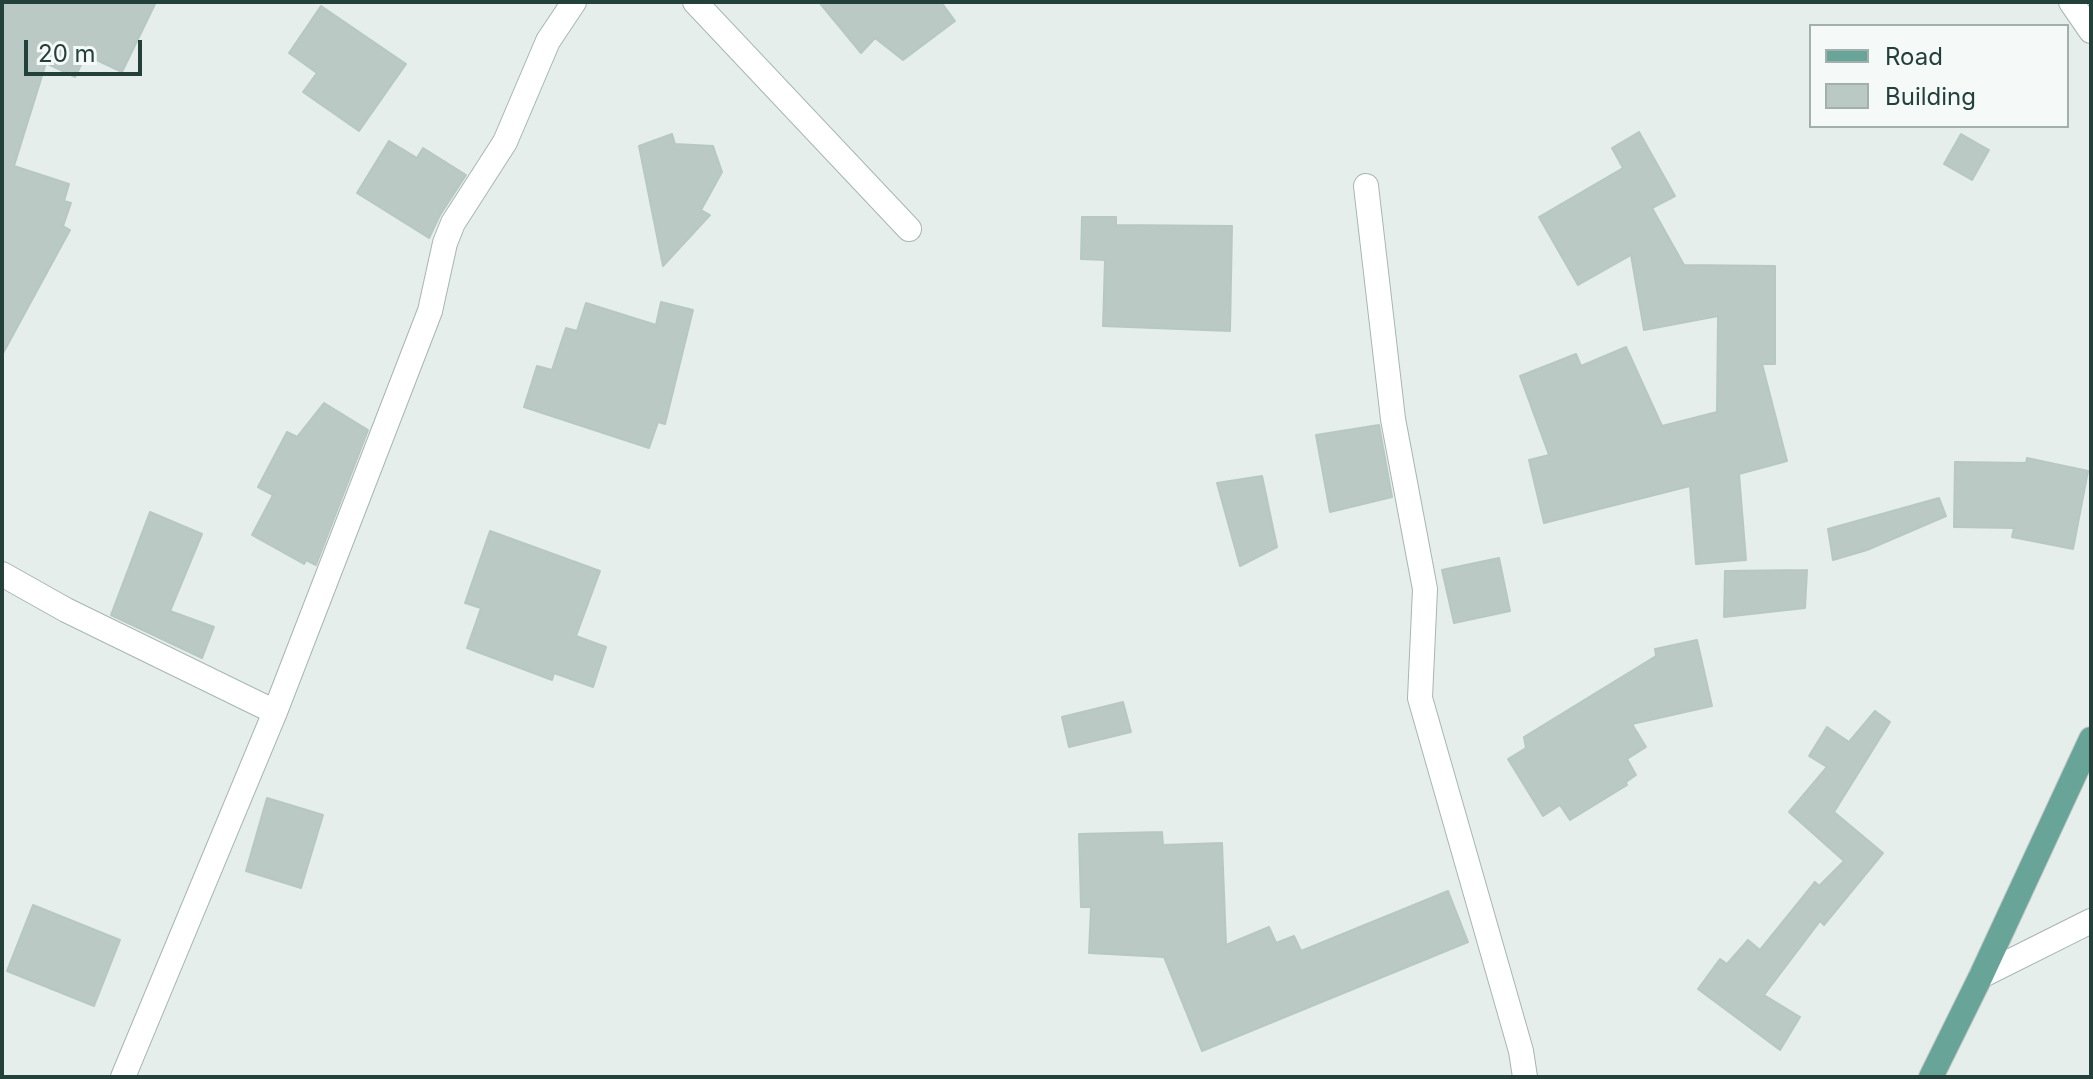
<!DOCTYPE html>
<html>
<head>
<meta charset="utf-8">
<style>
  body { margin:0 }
  #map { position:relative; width:2093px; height:1079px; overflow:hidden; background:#e5eeeb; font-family:Inter,sans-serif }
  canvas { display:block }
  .frame { position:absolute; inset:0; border:4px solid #23403b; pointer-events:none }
  .legend { position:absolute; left:1809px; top:24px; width:260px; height:104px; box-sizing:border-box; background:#f5faf8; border:2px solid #a1b0ac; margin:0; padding:10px 14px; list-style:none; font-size:24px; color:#23403b }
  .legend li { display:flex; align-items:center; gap:16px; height:40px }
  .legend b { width:40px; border:2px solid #a1b0ac }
  .scale { position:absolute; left:24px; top:40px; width:118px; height:36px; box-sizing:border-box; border:4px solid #23403b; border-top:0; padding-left:10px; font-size:24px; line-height:28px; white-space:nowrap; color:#23403b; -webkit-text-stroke:6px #f5faf8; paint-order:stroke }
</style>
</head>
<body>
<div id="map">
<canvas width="2093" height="1079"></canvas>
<div class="frame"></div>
<ul class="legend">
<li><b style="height:10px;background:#69a499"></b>Road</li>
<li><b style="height:22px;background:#bac9c4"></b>Building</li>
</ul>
<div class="scale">20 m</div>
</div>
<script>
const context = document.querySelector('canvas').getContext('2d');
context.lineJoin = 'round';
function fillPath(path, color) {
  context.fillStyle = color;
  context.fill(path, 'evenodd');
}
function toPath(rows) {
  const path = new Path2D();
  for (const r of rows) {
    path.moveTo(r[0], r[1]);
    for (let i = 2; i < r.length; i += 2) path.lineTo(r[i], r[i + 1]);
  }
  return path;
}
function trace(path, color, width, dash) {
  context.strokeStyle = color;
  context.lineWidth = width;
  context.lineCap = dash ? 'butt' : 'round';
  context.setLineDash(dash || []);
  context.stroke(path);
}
const building = toPath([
  [2,2,156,2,122,72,86,55,75,77,46,63,14,166,69,184,64,201,71,203,63,226,70,230,2,355,2,2],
  [819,2,941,2,955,21,903,60,875,38,861,53,819,2],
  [321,6,406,64,359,131,303,92,317,73,289,53,321,6],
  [1639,132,1675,196,1652,208,1684,265,1775,266,1775,364,1762,364,1787,461,1739,474,1746,560,1696,564,1690,486,1544,523,1529,460,1549,455,1520,376,1576,354,1581,366,1626,347,1662,426,1717,412,1718,316,1644,330,1631,255,1578,285,1539,217,1623,168,1612,148,1639,132],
  [672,134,675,144,713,146,722,172,701,210,710,215,663,266,639,146,672,134],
  [1961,134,1989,150,1972,180,1944,164,1961,134],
  [389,141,417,158,423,148,466,175,440,215,429,238,357,193,389,141],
  [1082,217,1116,217,1116,225,1232,226,1230,331,1103,326,1105,260,1081,259,1082,217],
  [661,302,693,310,665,424,658,422,649,448,524,407,537,366,552,370,566,328,577,331,586,303,656,325,661,302],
  [324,403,368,430,316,565,306,560,304,564,252,535,273,495,258,487,287,432,297,437,324,403],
  [1379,425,1392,497,1330,512,1316,435,1379,425],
  [2027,458,2088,471,2073,549,2012,537,2014,528,1954,527,1955,462,2026,463,2027,458],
  [1262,476,1277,547,1240,566,1217,483,1262,476],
  [1939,498,1946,516,1867,550,1833,560,1828,529,1939,498],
  [150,512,202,534,170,611,214,627,202,658,111,615,150,512],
  [490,531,600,571,576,636,606,647,593,687,554,673,552,680,467,648,481,608,465,603,490,531],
  [1499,558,1510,611,1454,623,1442,570,1499,558],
  [1807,570,1805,608,1724,617,1725,571,1807,570],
  [1697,640,1712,706,1632,724,1646,747,1627,759,1636,775,1626,782,1627,785,1570,820,1560,805,1543,816,1508,759,1526,748,1524,737,1656,656,1655,649,1697,640],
  [1123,702,1131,732,1069,747,1062,717,1123,702],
  [1875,711,1890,722,1834,812,1883,853,1824,925,1820,921,1764,995,1800,1017,1780,1050,1698,989,1720,959,1727,964,1748,940,1760,950,1815,882,1819,886,1844,861,1789,812,1827,767,1809,756,1827,727,1849,742,1875,711],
  [267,798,323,815,301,888,246,871,267,798],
  [1162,832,1163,845,1222,843,1226,945,1269,927,1276,943,1294,936,1301,951,1448,891,1468,942,1202,1051,1164,957,1089,953,1091,907,1081,907,1079,834,1162,832],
  [33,905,120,940,94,1006,7,971,33,905]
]);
fillPath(building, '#bac9c4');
trace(building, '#b7c8c2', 2);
const minor = toPath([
  [695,2,909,229],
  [2071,2,2091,31],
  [1366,186,1393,419,1425,589,1420,698,1521,1051,1525,1077],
  [2,574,66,610,275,712],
  [1981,976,2091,921],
  [123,1077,275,712,430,311,445,243,453,223,505,142,548,41,574,2]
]);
const primary = toPath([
  [1931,1077,1981,976,2091,739]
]);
trace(minor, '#a7b6b3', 26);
trace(primary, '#c1cac8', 26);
trace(minor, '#fff', 24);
trace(primary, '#69a499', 24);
</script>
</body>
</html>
